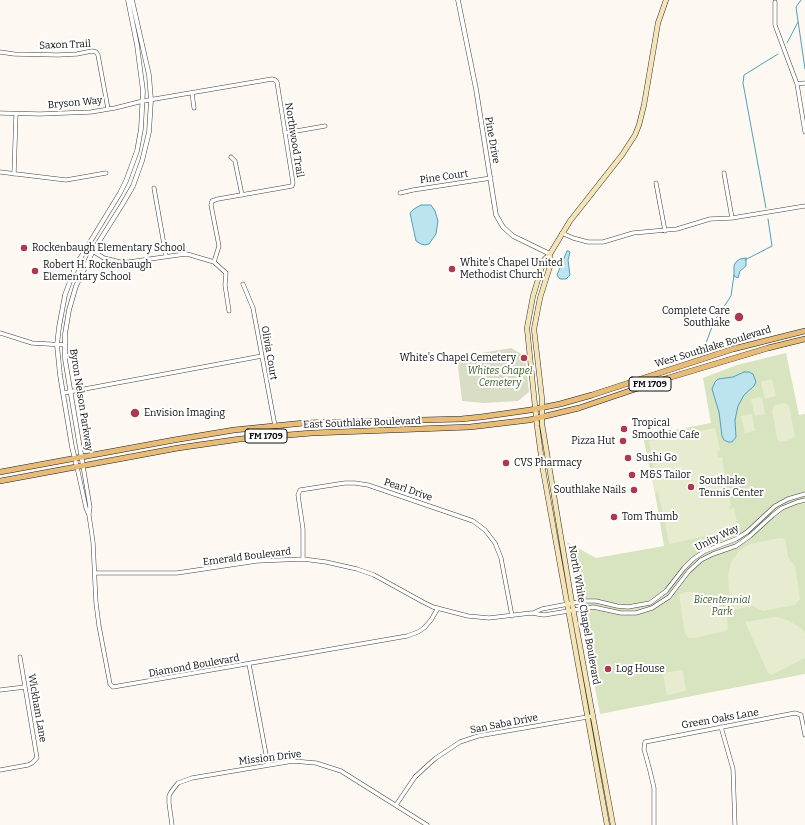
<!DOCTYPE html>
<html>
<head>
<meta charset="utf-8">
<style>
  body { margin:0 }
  canvas { display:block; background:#fdf9f2 }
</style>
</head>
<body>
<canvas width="805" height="825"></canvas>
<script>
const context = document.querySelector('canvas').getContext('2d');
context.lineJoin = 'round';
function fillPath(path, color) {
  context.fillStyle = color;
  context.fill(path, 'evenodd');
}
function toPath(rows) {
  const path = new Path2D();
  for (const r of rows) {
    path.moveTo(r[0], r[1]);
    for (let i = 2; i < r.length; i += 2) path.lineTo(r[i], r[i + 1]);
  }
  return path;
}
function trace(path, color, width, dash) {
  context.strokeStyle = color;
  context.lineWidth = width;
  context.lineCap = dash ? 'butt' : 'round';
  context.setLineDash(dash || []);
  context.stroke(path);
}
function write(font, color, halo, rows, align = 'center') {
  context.font = font + ' Bitter,serif';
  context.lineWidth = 4;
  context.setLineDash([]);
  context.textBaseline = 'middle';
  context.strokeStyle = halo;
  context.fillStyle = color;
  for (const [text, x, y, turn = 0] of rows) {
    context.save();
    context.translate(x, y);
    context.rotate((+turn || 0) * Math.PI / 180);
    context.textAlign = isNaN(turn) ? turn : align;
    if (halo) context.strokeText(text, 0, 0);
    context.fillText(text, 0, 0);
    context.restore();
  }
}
fillPath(toPath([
  [786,353,799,415,805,414,805,674,600,714,567,542,596,558,664,546,655,493,643,436,711,423,703,378,737,365]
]), '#d8e4bf');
fillPath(toPath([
  [511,348,525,356,529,392,518,401,484,403,462,401,457,357]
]), '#d9ddc5');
fillPath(toPath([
  [772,379,776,396,765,399,761,382],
  [762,397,765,414,755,416,751,399],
  [785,403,789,406,795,436,792,439,782,442,779,441,777,438,772,410,775,405],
  [752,414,755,431,745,433,741,416],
  [715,428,720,450,717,451,718,458,722,457,725,476,724,478,725,483,726,483,731,506,729,506,730,509,734,508,739,531,705,536,669,544,665,522,666,522,666,520,664,519,658,491,655,492,651,469,654,469,649,441],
  [781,538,785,539,788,557,795,566,800,599,795,605,763,611,753,606,737,609,733,607,729,591,728,576,731,562,739,551,750,544],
  [686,592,697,592,718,602,724,610,727,618,728,628,726,631,694,638,689,638,685,634,679,595],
  [775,617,782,618,789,621,801,628,805,633,805,658,771,675,768,673,745,622],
  [683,670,686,691,667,695,663,673]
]), '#e7ecd0');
const water = toPath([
  [421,205,431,205,435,211,438,221,436,234,429,244,425,245,421,244,416,241,410,213,414,209,421,205],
  [567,251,569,251,570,252,568,260,570,275,566,279,560,279,557,275,567,251],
  [746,258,746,266,740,271,738,278,734,276,734,265,736,262,740,259,746,258],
  [744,372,749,372,753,374,756,382,754,386,744,395,738,406,735,420,736,437,732,442,728,442,724,440,722,436,719,412,712,389,715,382,718,379,733,377,744,372]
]);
fillPath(water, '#bde3ee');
trace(water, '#4da1bc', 1);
trace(toPath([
  [801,0,796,7,805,69],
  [787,43,798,22],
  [766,208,743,83,744,75,778,54],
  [745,260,772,246,768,219],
  [704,349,710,332,715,320,731,296,734,275]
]), '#4da1bc', 1);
const minor = toPath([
  [775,2,775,25,797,84,805,132],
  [0,52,14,54,58,55,77,54,92,51,96,52,98,55,108,109],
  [797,84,805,83],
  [192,93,194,108],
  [0,113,40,114,91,112,115,108,143,101,272,79,275,80,277,82,293,183,292,186,218,199,212,201,211,205,219,246,214,262],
  [285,133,325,126],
  [231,157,235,161,242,195],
  [0,172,66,180,106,173],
  [724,173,732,218],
  [14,174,16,114],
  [656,183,665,231],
  [154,188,166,256],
  [400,193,413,190,491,178],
  [562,233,573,238,588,242,603,242,633,233,677,229,710,219,732,218,805,206],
  [86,247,104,258,120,262,129,262,178,255,187,254,214,262,226,273,225,285,229,311],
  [243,284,253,308,275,426],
  [0,333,32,343,65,345],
  [63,393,262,356],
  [83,466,90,507,89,514],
  [77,467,86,508,89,515,93,542,96,603,99,626,110,684,113,687,407,636,418,632,424,628,431,620,438,608],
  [303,559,303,529,298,495,300,490,345,483,355,483,368,485,473,521,485,530,495,543,501,558,512,616],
  [95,573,177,573,257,561,303,559,326,562,357,569,374,575,423,602,433,607,468,616,489,618,531,613,544,615,593,607,621,613,636,613,652,608,669,597,689,571,701,560,713,554,736,546,750,536,773,515,782,508,797,502,805,500],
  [533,613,542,609,584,601,596,601,617,606,628,607,650,603,666,591,684,568,693,559,705,551,736,539,747,532,775,506,788,499,805,494],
  [249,664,268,765],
  [0,690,25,687],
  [721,727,733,769,735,825],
  [0,770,28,765,32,763,37,758,20,657],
  [396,805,415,777,429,764,436,758,460,742,478,736,593,716],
  [172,825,169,803,169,796,171,792,178,783,192,778,293,761,316,763,341,771,427,825],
  [654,825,654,788,650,771,644,749,645,742,795,713,801,715,805,735]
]);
const tertiary = toPath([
  [458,0,476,89,496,215,503,227,513,236,550,254],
  [83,466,65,359,65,334,69,310,76,286,93,251,122,205,133,186,142,161,149,132,151,100,149,75,132,0],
  [77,467,72,447,60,375,57,345,59,327,65,295,76,265,120,193,126,181,137,151,141,129,143,91,137,45,128,0]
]);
const secondary = toPath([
  [550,254,551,263,540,298,534,329,542,399,542,424,572,603,613,825],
  [607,825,543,470,537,426,527,328,533,296,544,260,550,254,570,221,622,155,635,135,639,125,644,105,658,23,666,0]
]);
const primary = toPath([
  [0,472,174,440,234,430,304,423,461,419,481,417,530,410,560,404,592,395,733,349,805,331],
  [0,481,178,448,240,439,312,433,470,427,529,420,579,408,668,378,768,348,805,339]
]);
trace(minor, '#414141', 4.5);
trace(tertiary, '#414141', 5);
trace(secondary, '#303030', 5.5);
trace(primary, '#1f1f1f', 6);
trace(minor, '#fff', 3.5);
trace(tertiary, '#fff', 4);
trace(secondary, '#f5e4b5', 4.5);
trace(primary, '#e7bb78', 5);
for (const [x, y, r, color] of [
  [24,248,4,"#ad3850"],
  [452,269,4,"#ad3850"],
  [35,271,4,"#ad3850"],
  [739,317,5,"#ad3850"],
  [524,358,4,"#ad3850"],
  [135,413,5,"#ad3850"],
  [624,429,4,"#ad3850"],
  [623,441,4,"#ad3850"],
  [628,458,4,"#ad3850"],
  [506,463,4,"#ad3850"],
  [632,475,4,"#ad3850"],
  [691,487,4,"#ad3850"],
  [634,490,4,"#ad3850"],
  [614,517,4,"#ad3850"],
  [608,669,4,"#ad3850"]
]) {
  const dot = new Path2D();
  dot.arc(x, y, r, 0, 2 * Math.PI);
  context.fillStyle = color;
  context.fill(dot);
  trace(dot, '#fff', 1.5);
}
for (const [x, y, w] of [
  [650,384,42],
  [266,436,42]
]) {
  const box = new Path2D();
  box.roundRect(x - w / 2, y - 7, w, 14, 3);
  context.fillStyle = '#fff';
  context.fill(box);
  trace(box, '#0e0e0e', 1);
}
write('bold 9px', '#0e0e0e', null, [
  ["FM 1709",650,384],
  ["FM 1709",266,436]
]);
write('10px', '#0e0e0e', '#fff', [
  ["Saxon Trail",65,45,-2],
  ["Bryson Way",75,103,-5],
  ["Northwood Trail",294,140,81],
  ["Pine Drive",492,140,80],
  ["Pine Court",444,177,-8],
  ["West Southlake Boulevard",713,347,-17],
  ["Olivia Court",269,353,80],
  ["Byron Nelson Parkway",81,400,81],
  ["East Southlake Boulevard",362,423,-2],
  ["Pearl Drive",408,490,19],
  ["Unity Way",717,538,-26],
  ["Emerald Boulevard",247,557,-7],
  ["North White Chapel Boulevard",584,615,80],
  ["Diamond Boulevard",194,666,-10],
  ["Wickham Lane",37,708,80],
  ["Green Oaks Lane",720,719,-10],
  ["San Saba Drive",504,724,-11],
  ["Mission Drive",270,758,-7]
]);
write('10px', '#0e0e0e', '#fff', [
  ["Rockenbaugh Elementary School",32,248],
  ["White's Chapel United",460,263],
  ["Methodist Church",460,275],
  ["Robert H. Rockenbaugh",43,265],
  ["Elementary School",43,277],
  ["Complete Care",730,311,"right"],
  ["Southlake",730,323,"right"],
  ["White's Chapel Cemetery",516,358,"right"],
  ["Envision Imaging",144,413],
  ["Tropical",632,423],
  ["Smoothie Cafe",632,435],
  ["Pizza Hut",615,441,"right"],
  ["Sushi Go",636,458],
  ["CVS Pharmacy",514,463],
  ["M&S Tailor",640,475],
  ["Southlake",699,481],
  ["Tennis Center",699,493],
  ["Southlake Nails",626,490,"right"],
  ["Tom Thumb",622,517],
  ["Log House",616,669]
], 'left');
write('italic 10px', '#3b5e27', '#fff', [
  ["Whites Chapel",500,371],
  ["Cemetery",500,383],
  ["Bicentennial",722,600],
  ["Park",722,612]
]);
</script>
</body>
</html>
